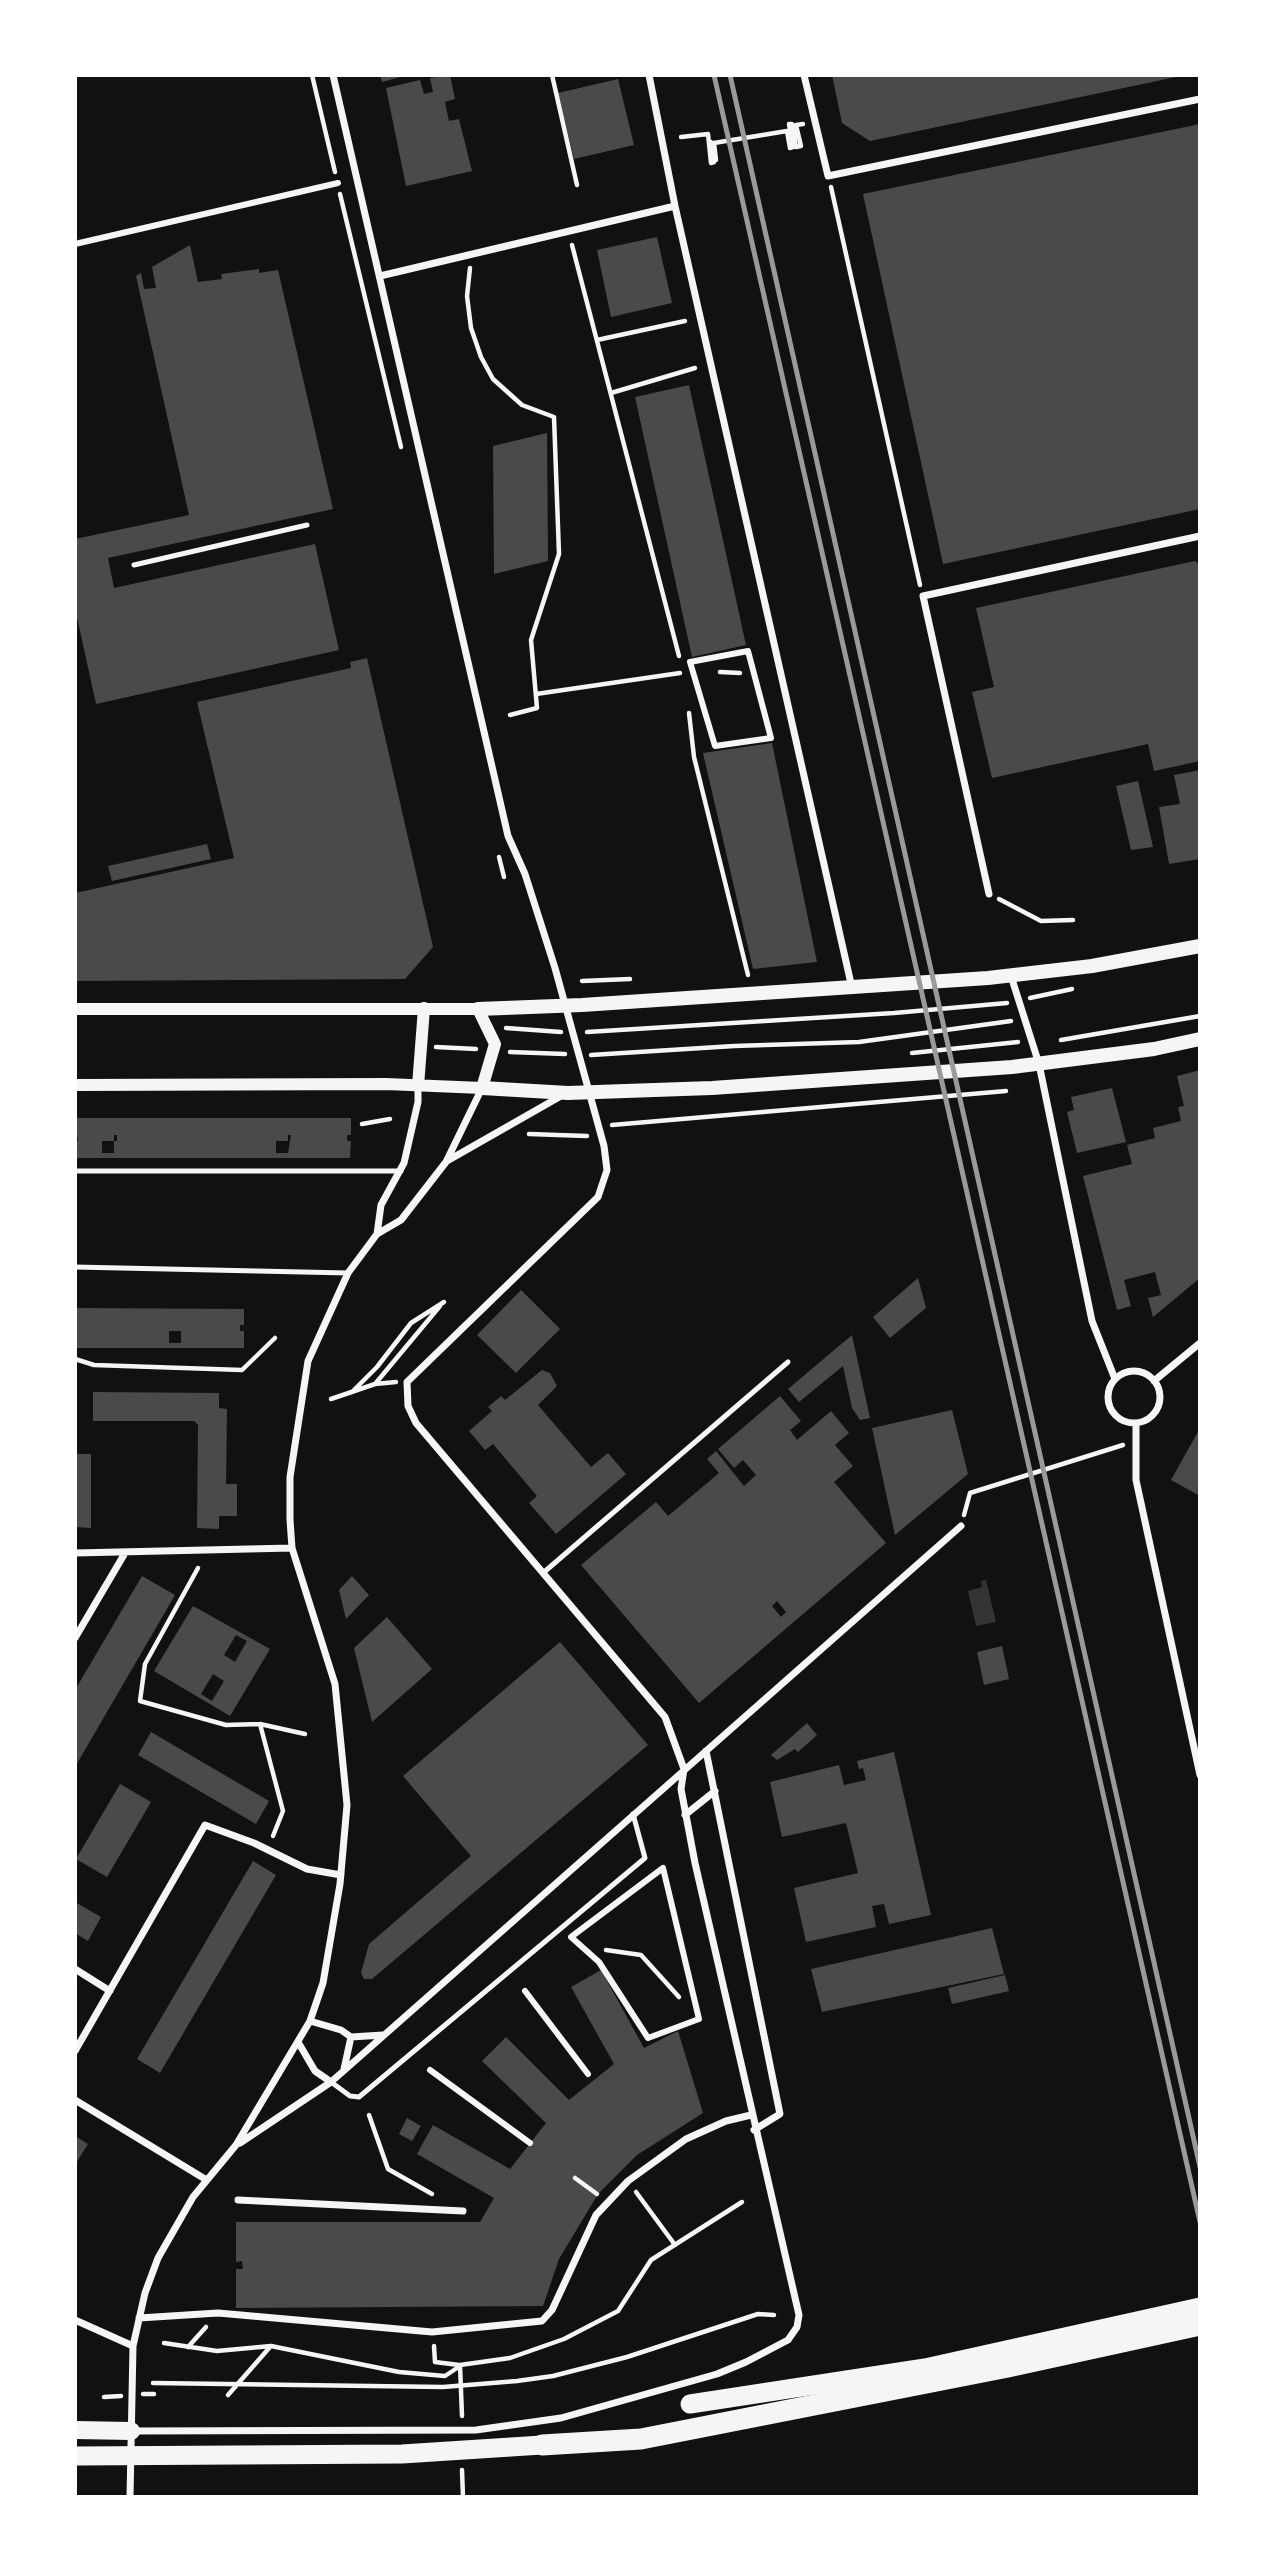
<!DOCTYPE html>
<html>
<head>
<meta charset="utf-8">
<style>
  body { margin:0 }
  #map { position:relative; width:1275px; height:2572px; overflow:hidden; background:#111; font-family:Quicksand,sans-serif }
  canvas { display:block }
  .frame { position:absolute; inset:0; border:77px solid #fff; pointer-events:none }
</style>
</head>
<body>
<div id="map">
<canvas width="1275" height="2572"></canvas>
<div class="frame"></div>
</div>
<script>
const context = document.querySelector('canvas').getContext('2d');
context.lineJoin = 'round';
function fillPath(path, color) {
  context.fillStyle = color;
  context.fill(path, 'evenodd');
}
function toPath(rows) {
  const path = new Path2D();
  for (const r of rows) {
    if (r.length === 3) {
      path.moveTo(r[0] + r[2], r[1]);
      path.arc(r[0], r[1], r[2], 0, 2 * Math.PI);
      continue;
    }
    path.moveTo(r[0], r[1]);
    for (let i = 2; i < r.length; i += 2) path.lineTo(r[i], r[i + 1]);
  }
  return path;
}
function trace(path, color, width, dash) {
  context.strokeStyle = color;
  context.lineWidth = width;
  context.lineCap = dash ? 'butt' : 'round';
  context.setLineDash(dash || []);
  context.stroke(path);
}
fillPath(toPath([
  [986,1580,996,1622,976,1626,968,1591,982,1587,981,1581]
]), '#333');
fillPath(toPath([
  [380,75,404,75,404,76,382,82],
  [450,75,455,99,445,102,449,121,459,119,472,171,406,186,386,88,420,80,424,94,433,92,430,78],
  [832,75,1181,75,1181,76,870,141,842,123],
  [618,79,634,145,574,159,558,93],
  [1200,124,1200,509,943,564,863,194],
  [657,237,672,303,611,317,597,250],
  [190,245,198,282,222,279,221,274,259,269,259,273,278,270,333,509,108,558,114,588,315,544,339,650,96,704,75,608,75,539,189,515,136,276,141,273,144,289,156,288,152,267],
  [689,385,746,645,692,657,635,397],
  [547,433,548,561,494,574,493,446],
  [1195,561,1200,565,1200,761,1154,771,1148,744,992,778,972,692,994,687,976,608],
  [367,658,433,947,405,979,75,981,75,893,234,858,197,702,351,668,350,662],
  [772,743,817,962,753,969,703,753],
  [1200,770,1200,859,1169,864,1159,807,1180,804,1174,775],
  [1138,781,1153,847,1131,850,1116,786],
  [207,844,211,859,112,881,108,866],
  [1200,1070,1200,1278,1153,1317,1148,1298,1161,1295,1155,1272,1124,1280,1131,1306,1117,1310,1083,1176,1132,1164,1127,1145,1155,1138,1153,1128,1181,1121,1178,1107,1184,1106,1177,1076],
  [1112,1088,1126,1142,1077,1153,1067,1112,1074,1110,1071,1097],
  [75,1118,351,1118,351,1135,347,1135,347,1141,351,1141,350,1158,75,1158,75,1141,78,1141],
  [114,1135,117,1135,117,1141,114,1141,114,1153,102,1153,102,1141,114,1141],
  [288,1135,291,1135,288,1153,276,1153,276,1141,288,1141],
  [918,1278,926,1308,890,1338,873,1317],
  [521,1290,560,1329,516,1373,477,1335],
  [75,1308,244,1309,244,1325,240,1325,240,1331,244,1331,244,1348,75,1348],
  [169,1331,181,1331,181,1343,169,1343],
  [852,1335,870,1418,860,1420,852,1408,843,1366,799,1402,788,1389],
  [542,1370,550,1373,557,1386,538,1405,591,1467,608,1453,626,1474,556,1534,529,1503,537,1496,493,1444,485,1450,469,1431,492,1411,488,1407,501,1396,505,1400],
  [93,1392,219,1393,219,1408,227,1409,226,1484,237,1484,237,1516,219,1516,219,1529,197,1528,198,1425,194,1421,93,1421],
  [780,1396,801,1421,790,1430,797,1440,831,1411,849,1433,835,1445,853,1466,834,1482,886,1543,699,1703,581,1565,656,1502,668,1516,719,1473,707,1459,716,1451,744,1486,756,1475,743,1460,734,1468,718,1449],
  [777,1601,786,1612,781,1617,772,1606],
  [952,1410,968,1474,895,1535,872,1428],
  [1200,1428,1200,1496,1171,1480],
  [75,1454,91,1454,91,1528,75,1527],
  [142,1576,175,1595,75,1767,75,1690],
  [352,1576,369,1595,346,1619,339,1590],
  [193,1606,270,1649,230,1716,154,1671],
  [236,1635,247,1641,235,1662,224,1655],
  [213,1674,224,1681,212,1701,201,1694],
  [387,1617,432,1669,372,1722,354,1648],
  [560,1642,648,1745,372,1979,364,1979,361,1973,369,1944,471,1856,403,1776],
  [1002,1646,1009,1679,984,1685,977,1652],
  [807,1723,817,1735,798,1752,795,1749,777,1760,771,1755],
  [151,1732,269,1801,256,1824,138,1755],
  [894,1752,931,1915,889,1924,884,1904,872,1906,876,1927,806,1942,794,1888,858,1873,846,1823,782,1837,770,1782,839,1765,844,1785,866,1780,863,1768,859,1769,857,1761],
  [120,1784,151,1802,107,1877,76,1859],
  [253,1861,276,1875,160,2073,137,2059],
  [75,1902,101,1917,88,1941,75,1933],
  [992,1928,1004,1974,822,2012,811,1969],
  [601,1970,644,2048,678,2031,703,2113,637,2155,598,2194,559,2259,543,2306,236,2308,236,2269,243,2269,242,2261,236,2262,236,2222,480,2222,494,2198,417,2154,433,2125,510,2169,546,2123,482,2061,506,2037,569,2100,614,2064,571,1987],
  [1005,1975,1009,1991,952,2004,948,1988],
  [407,2118,421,2126,412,2141,399,2134],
  [75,2136,88,2144,75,2165]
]), '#4a4a4a');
trace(toPath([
  [312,75,335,172],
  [552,75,577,185],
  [681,137,708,134,711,163,714,162,711,142,716,160,714,143,787,131,790,148,793,147,789,124,792,124,796,147,801,146,796,125,803,124],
  [831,187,920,585],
  [340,194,401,447],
  [572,245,679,656],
  [470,268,467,296,471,328,481,357,493,379,522,405,554,417,559,554,531,640,537,708,510,715],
  [597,340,685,321],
  [611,393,695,368],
  [720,672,740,673],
  [536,694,680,673],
  [689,713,694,757,748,975],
  [499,857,504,877],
  [999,899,1041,921,1073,920],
  [582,981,630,979],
  [1030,998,1072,989],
  [506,1028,561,1032],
  [587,1032,894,1013,1007,1003],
  [1061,1040,1200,1016],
  [436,1047,476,1049],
  [510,1052,565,1054],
  [912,1053,1018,1042],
  [591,1055,734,1046,859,1042,1011,1021],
  [362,1124,390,1119],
  [612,1125,1006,1091],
  [529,1134,587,1136],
  [75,1359,94,1365,242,1370,275,1338],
  [375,1384,440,1306],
  [352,1392,377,1367,411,1323,444,1302],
  [331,1399,375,1384,396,1382],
  [964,1515,970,1493,1123,1445],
  [198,1568,145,1664,140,1701,226,1725,260,1724,305,1734],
  [260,1724,283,1811,273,1836],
  [606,1950,641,1955,679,1997],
  [369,2115,388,2169,432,2194],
  [575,2178,597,2194],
  [636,2192,675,2245],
  [164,2343,217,2351,271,2346,399,2372,445,2376,460,2366],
  [434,2346,435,2362,459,2365],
  [188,2347,206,2327],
  [153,2383,443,2387,517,2381,553,2376,627,2357,758,2314,774,2315],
  [143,2394,154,2394],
  [228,2395,270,2347],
  [104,2397,121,2396],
  [462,2416,460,2365,510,2358,564,2339,618,2311,651,2260,742,2202],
  [462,2470,463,2497]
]), '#f5f5f5', 4.5);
trace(toPath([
  [134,565,307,525],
  [75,1171,401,1171],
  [75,1267,348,1273],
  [543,1573,788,1362],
  [331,2082,350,2096,359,2097,645,1858,633,1814]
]), '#f5f5f5', 5);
trace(toPath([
  [75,244,338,183],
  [748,651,771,738,715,746,690,662,748,651],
  [663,1868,699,2019,648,2038,599,1962,571,1937,663,1868],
  [525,1991,588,2074],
  [430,2070,530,2143]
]), '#f5f5f5', 6);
trace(toPath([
  [649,75,675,206,852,988],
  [804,75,828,176,1200,99],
  [380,276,675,206],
  [989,894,923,596,1200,536],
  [1011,976,1039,1064,1092,1321,1115,1379],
  [447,1161,561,1096],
  [377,1234,381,1205,404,1163,418,1102,418,1086],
  [1134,1397,26],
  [1154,1381,1200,1343],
  [1136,1423,1136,1480,1200,1775],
  [75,1553,292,1548],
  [75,1638,125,1553],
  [706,1751,780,2114,754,2130],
  [685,1815,715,1791],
  [75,1969,110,1991],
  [310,2021,341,2030,351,2037,383,2035],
  [298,2042,315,2071,331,2082],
  [75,2051,205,1825,254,1843,307,1869,341,1875],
  [344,2069,351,2037],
  [75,2100,205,2179],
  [240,2143,331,2082,961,1526],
  [238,2200,463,2211],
  [139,2318,218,2313,432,2332,542,2321,552,2310,596,2215,628,2181,686,2139,726,2121,751,2115],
  [75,2320,133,2346],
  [132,2431,476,2430,561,2418,717,2374,746,2362,788,2340,797,2327,799,2315,695,1863,681,1789,684,1769,665,1717,416,1423,408,1406,407,1382,598,1197,607,1170,604,1146,555,968,525,874,508,836,333,75],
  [130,2497,133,2346,145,2293,158,2258,193,2197,236,2145,310,2021,323,1983,340,1884,347,1805,335,1684,292,1548,290,1520,290,1477,308,1361,348,1273,377,1234,401,1220,446,1162,482,1088]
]), '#f5f5f5', 7);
trace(toPath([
  [75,1009,478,1009,495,1044,482,1088,386,1084,75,1085],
  [418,1086,424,1008]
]), '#f5f5f5', 12);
trace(toPath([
  [478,1009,582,1005,988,978,1092,966,1200,946],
  [482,1088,568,1093,712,1088,1012,1067,1154,1049,1200,1039]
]), '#f5f5f5', 14);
trace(toPath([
  [75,2430,131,2431]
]), '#f5f5f5', 18);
trace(toPath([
  [690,2404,925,2368,1200,2307],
  [75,2456,402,2454,542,2445]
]), '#f5f5f5', 19);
trace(toPath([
  [542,2445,641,2439,1008,2367,1200,2325]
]), '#f5f5f5', 21);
trace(toPath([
  [714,75,1200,2222],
  [730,75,1200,2167]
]), '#9a9a9a', 5);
</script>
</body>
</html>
